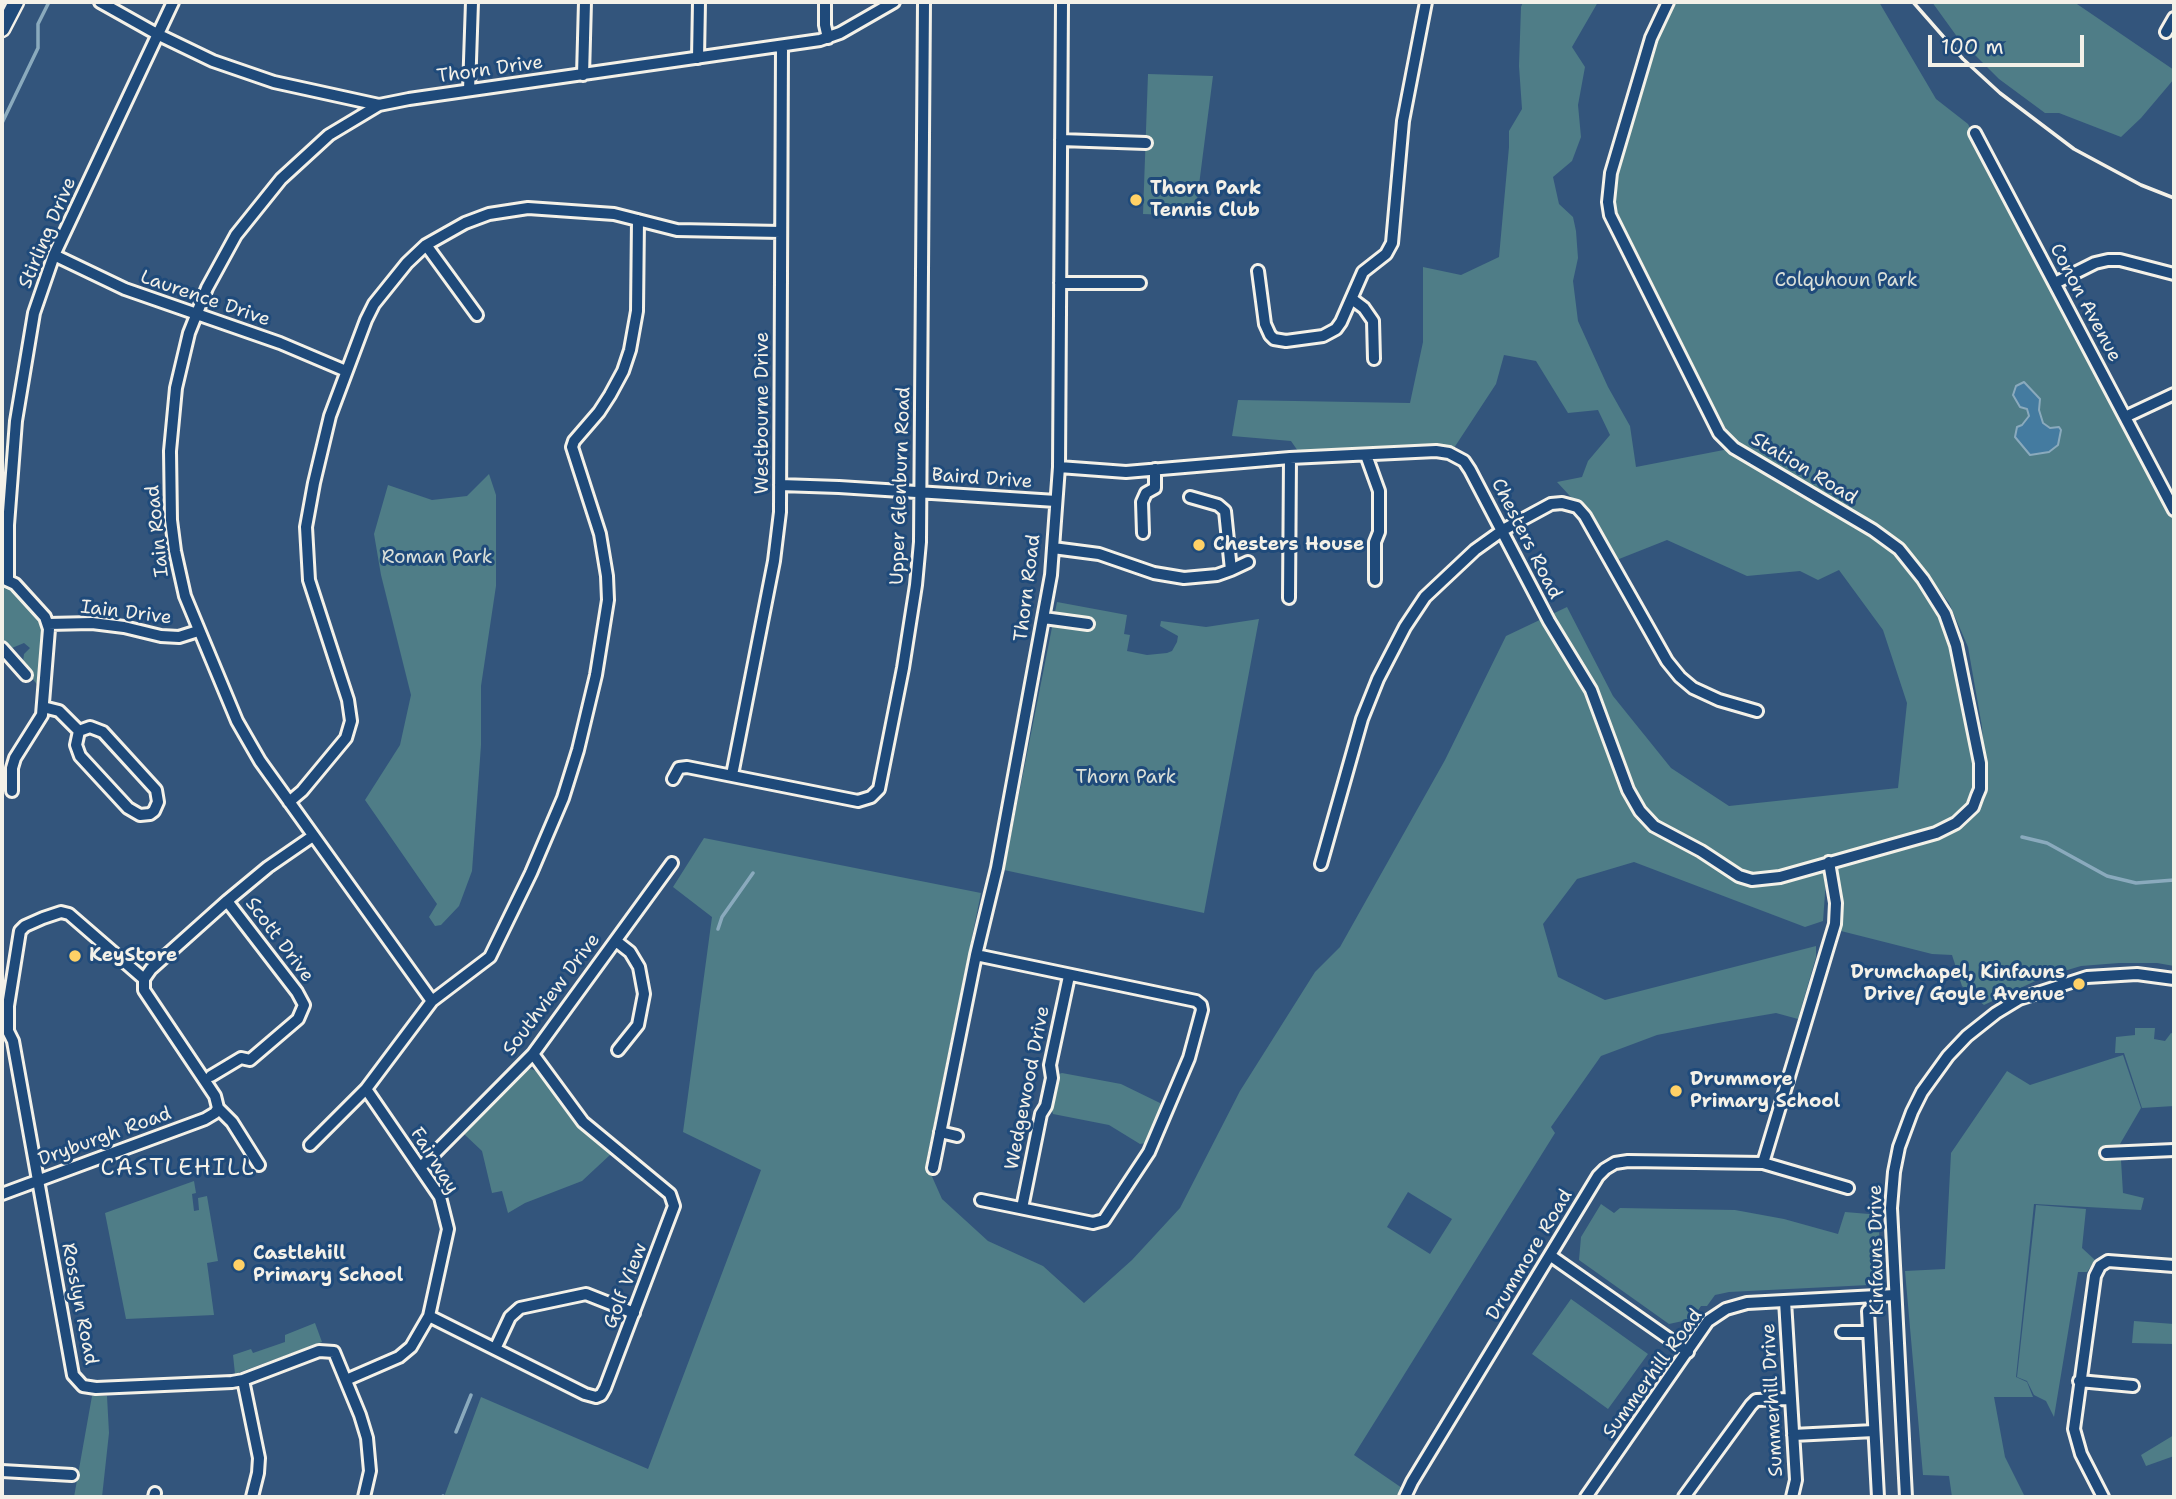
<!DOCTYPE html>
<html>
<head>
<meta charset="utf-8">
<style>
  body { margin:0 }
  #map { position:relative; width:2176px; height:1499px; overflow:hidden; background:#33557c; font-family:"Shantell Sans",sans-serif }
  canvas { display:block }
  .frame { position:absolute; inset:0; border:4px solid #f4f1e8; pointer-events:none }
  .scale { position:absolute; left:1928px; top:35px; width:156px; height:32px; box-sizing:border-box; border:4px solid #f4f1e8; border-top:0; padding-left:9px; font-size:21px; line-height:24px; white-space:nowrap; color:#f4f1e8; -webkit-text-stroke:5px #1f4a7a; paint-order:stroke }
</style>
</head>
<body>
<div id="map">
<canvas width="2176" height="1499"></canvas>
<div class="frame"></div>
<div class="scale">100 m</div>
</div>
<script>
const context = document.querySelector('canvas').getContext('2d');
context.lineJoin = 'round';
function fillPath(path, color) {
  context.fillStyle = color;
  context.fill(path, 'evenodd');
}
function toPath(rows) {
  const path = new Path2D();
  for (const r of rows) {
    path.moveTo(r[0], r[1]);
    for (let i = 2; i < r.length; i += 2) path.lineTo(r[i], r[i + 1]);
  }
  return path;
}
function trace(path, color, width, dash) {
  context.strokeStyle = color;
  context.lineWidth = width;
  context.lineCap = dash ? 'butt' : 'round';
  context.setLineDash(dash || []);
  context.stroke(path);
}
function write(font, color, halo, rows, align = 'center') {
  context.font = font + ' "Shantell Sans",sans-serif';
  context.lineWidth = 6;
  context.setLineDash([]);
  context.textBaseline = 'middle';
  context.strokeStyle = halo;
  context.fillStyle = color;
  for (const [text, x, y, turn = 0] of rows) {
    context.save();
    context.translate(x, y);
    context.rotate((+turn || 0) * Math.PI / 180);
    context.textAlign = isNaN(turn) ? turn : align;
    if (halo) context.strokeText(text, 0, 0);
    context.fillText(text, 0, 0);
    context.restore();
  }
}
fillPath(toPath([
  [1523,2,1598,2,1572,47,1585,67,1578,105,1581,137,1572,161,1553,177,1559,204,1573,217,1576,231,1578,258,1573,281,1578,321,1608,387,1630,426,1636,467,1734,448,1803,483,1739,444,1721,423,1689,366,1614,216,1613,192,1619,167,1656,41,1674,2,1879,2,1936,99,1968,124,2174,520,2174,966,2157,963,2119,963,2081,966,2044,977,1984,1005,1962,986,1952,955,1932,954,1841,931,1841,908,1827,866,1823,921,1805,927,1634,862,1577,879,1543,924,1558,977,1605,1000,1816,946,1816,957,1798,1019,1776,1013,1718,1023,1657,1035,1601,1056,1551,1127,1555,1133,1354,1455,1402,1488,1396,1497,444,1497,481,1397,648,1469,761,1170,683,1132,712,917,673,887,704,838,981,893,926,1163,942,1199,988,1241,1043,1266,1084,1303,1132,1260,1180,1208,1240,1091,1315,972,1340,947,1445,760,1506,636,1567,607,1613,696,1671,768,1729,806,1898,788,1907,703,1883,630,1839,570,1818,580,1800,571,1747,576,1667,540,1614,561,1581,508,1557,482,1582,477,1588,461,1610,435,1598,410,1568,413,1536,361,1504,355,1496,384,1452,451,1424,445,1380,454,1302,457,1291,441,1232,436,1238,400,1410,403,1423,342,1423,267,1461,275,1499,257,1509,147,1509,131,1522,109,1519,66,1521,7],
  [1905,546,1949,603,1968,647,1982,727,1984,762,1956,645],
  [1408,1192,1452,1219,1430,1254,1387,1227],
  [1932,2,2074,2,2174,70,2174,79,2141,118,2121,137,2059,113,2045,113,1999,79,1958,38],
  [1148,74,1213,76,1195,216,1143,214],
  [489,474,496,495,496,586,481,686,481,745,472,871,459,906,441,925,435,926,429,917,437,904,365,800,400,745,411,695,381,575,374,534,388,485,432,500,467,496],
  [2,583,8,584,45,626,40,688,31,677,33,673,23,662,24,654,30,648,24,643,12,648,2,639],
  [1057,602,1127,615,1124,634,1130,635,1127,651,1147,655,1167,653,1172,651,1177,642,1178,636,1160,626,1161,621,1206,627,1259,619,1204,913,1004,870],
  [2135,1028,2155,1028,2154,1039,2165,1041,2171,1033,2174,1034,2174,1106,2142,1108,2124,1053,2115,1053,2116,1037,2135,1035],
  [2123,1055,2141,1108,2120,1144,2123,1193,2144,1198,2141,1210,2034,1204,2016,1377,2027,1382,2033,1397,1994,1397,2005,1457,2025,1497,1952,1497,1949,1476,1923,1475,1905,1271,1945,1269,1951,1153,2007,1071,2030,1085],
  [531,1069,539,1072,574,1123,611,1154,582,1181,525,1203,508,1213,502,1191,492,1193,482,1151,464,1134,522,1072],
  [1062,1073,1121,1084,1160,1103,1161,1108,1146,1143,1140,1144,1109,1125,1053,1114,1051,1108,1059,1074],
  [194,1181,196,1193,192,1194,194,1211,199,1210,198,1198,207,1196,218,1261,207,1263,214,1315,126,1319,105,1213],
  [1601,1204,1614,1213,1620,1208,1735,1210,1784,1219,1838,1234,1845,1212,1869,1214,1878,1208,1881,1271,1869,1285,1729,1292,1715,1295,1707,1306,1701,1306,1692,1319,1669,1324,1579,1260,1581,1237],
  [2036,1205,2086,1209,2082,1248,2095,1260,2087,1272,2078,1272,2054,1417,2046,1401,2034,1395,2027,1381,2017,1377],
  [1571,1299,1648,1354,1608,1409,1532,1354],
  [2134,1321,2174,1324,2174,1344,2132,1343],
  [315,1323,322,1342,235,1374,233,1355,251,1349,253,1353,285,1342,285,1335],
  [92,1396,107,1396,109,1433,102,1497,74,1497],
  [2174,1435,2174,1456,2146,1466,2141,1455]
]), '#4f7d87');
const water = toPath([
  [2024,382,2040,399,2039,410,2043,423,2050,428,2059,427,2061,430,2058,445,2049,452,2030,455,2015,437,2017,427,2022,425,2029,416,2027,409,2020,407,2013,395,2016,386,2024,382]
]);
fillPath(water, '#447ba0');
trace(water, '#8aaabd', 2);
trace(toPath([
  [2,123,38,48,38,24,49,2],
  [2022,837,2047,843,2107,876,2136,883,2174,880],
  [718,929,722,917,753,873],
  [456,1432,471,1395],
  [443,1497,443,1496]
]), '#8aaabd', 3.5);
const minor = toPath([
  [100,2,157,34,213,61,274,82,379,105,409,99,820,40,840,33,894,2],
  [825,2,825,25,828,38],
  [2166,32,2174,18],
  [698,58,699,2],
  [583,75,585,2],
  [469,90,472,2],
  [379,105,329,135,281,179,236,235,207,288,189,333,176,388,170,451,171,520,175,551,185,596,237,721,260,761,432,1001],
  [1975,133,2174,510],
  [1061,140,1146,143],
  [426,245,477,315],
  [54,255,125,289,280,343,346,371],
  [1258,271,1265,324,1270,335,1274,339,1286,341,1323,336,1336,329,1341,322,1363,272,1386,254,1392,243,1403,121,1426,2],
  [1060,283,1140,283],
  [2055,283,2095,263,2108,260,2120,260,2174,274],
  [1352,299,1364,308,1373,321,1374,359],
  [2125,417,2174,394],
  [1366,455,1379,491,1379,532,1375,542,1375,580],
  [1059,467,1126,472,1290,458,1436,451,1449,453,1464,461,1470,470,1549,621,1591,690,1628,790,1640,811,1654,826,1701,851,1739,876,1752,880,1780,877,1936,833,1956,823,1973,807,1977,796,1980,789,1980,763,1956,645,1945,614,1923,579,1899,549,1873,530,1734,448,1719,433,1610,215,1608,202,1611,173,1651,38,1668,2],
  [780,485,839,487,1056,501],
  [1143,533,1142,502,1146,493,1155,488,1155,469],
  [1053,548,1099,554,1154,573,1184,578,1217,575,1231,570,1225,511,1218,505,1190,497],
  [1231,570,1248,562],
  [2,578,15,584,45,617,49,629,42,715,15,758,12,768,12,791],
  [8,579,8,525,16,421,34,313,54,255,173,2],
  [1289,598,1290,458],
  [1044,618,1088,624],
  [48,624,92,623,124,627,161,636,179,637,198,631],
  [2,648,26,675],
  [43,707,59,711,79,731,90,727,103,732,156,790,158,802,154,811,150,814,140,815,128,808,80,756,76,745,79,731],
  [732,775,774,561,780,512,782,46],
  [673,779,679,768,687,767,858,801,871,797,879,789,903,668,916,585,920,542,924,2],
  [289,802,302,791,346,738,351,721,348,700,309,580,306,527,314,483,330,416,366,320,374,304,407,263,426,245,465,223,489,214,528,208,614,214,677,230,781,232],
  [1321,864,1362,719,1378,679,1405,627,1425,597,1475,550,1503,530,1551,504,1562,503,1577,507,1585,516,1667,661,1680,677,1693,688,1719,700,1757,711],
  [616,941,630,952,639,967,644,994,638,1025,618,1050],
  [976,955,1196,1001,1201,1005,1202,1010,1189,1058,1149,1152,1104,1220,1093,1223,981,1200],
  [144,979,69,914,61,912,43,918,25,926,20,931,8,1006,8,1031,13,1041,73,1375,83,1386,96,1388,232,1382,243,1380,319,1351,334,1352,360,1415,367,1438,370,1471,364,1497],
  [144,979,151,969,227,901,268,867,313,836],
  [144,979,144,990,148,996,215,1096,218,1108],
  [211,1076,241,1058,250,1060,298,1019,304,1005,297,992,227,901],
  [218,1108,232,1122,259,1165],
  [940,1132,957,1136],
  [310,1145,366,1089,432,1001,490,957,531,873,563,798,578,750,596,675,608,600,607,576,600,534,572,447,574,441,599,412,610,395,623,371,630,350,637,311,638,220],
  [2106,1153,2174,1150],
  [1763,1163,1835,924,1836,903,1829,862],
  [420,1168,533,1054,672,863],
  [933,1168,976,955,997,868,1051,575,1059,467,1062,2],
  [2,1194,205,1119,215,1113,218,1108],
  [1022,1208,1041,1114,1046,1106,1052,1078,1050,1065,1069,976],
  [1551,1256,1688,1352],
  [1785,1301,1796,1480,1792,1497],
  [1868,1311,1878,1497],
  [429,1316,585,1394,596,1397,601,1395,605,1388,674,1206,670,1194,583,1122,533,1054],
  [1842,1332,1869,1332],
  [495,1349,510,1317,520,1308,586,1294,634,1313],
  [243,1380,259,1458,258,1473,252,1497],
  [346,1380,399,1357,411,1347,429,1316,448,1229,440,1197,366,1089],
  [2079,1381,2133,1386],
  [1793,1435,1874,1431],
  [2,1471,72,1475],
  [154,1497,155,1493],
  [1405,1497,1412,1482,1598,1176,1605,1169,1615,1163,1628,1161,1763,1163,1848,1188],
  [1586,1497,1708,1321,1726,1309,1747,1303,1895,1295],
  [1684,1497,1751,1405,1756,1400,1790,1399],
  [1906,1497,1891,1208,1894,1172,1899,1147,1912,1112,1922,1092,1948,1056,1967,1036,1996,1013,2019,999,2087,977,2137,974,2174,979],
  [2103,1497,2081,1454,2074,1429,2095,1276,2100,1266,2108,1261,2174,1266]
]);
const major = toPath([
  [2,29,16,2]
]);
trace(minor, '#f4f1e8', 16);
trace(major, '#f4f1e8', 19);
trace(minor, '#1f4a7a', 10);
trace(major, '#1f4a7a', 14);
trace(toPath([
  [1913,2,1963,59,2000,93,2074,149,2141,185,2174,198]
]), '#f4f1e8', 3.5);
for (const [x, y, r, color] of [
  [1136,200,7,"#ffd166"],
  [1199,545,7,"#ffd166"],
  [75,956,7,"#ffd166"],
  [2079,984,7,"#ffd166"],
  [1676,1091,7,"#ffd166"],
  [239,1265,7,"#ffd166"]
]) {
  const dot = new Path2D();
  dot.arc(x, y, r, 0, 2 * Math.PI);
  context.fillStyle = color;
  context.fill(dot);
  trace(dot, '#1f4a7a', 2.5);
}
write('19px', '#f4f1e8', '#1f4a7a', [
  ["Thorn Drive",490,70,-8],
  ["Stirling Drive",48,233,-67],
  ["Laurence Drive",205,299,19],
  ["Conon Avenue",2085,303,62],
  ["Westbourne Drive",763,413,-90],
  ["Station Road",1804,469,31],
  ["Baird Drive",982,479,4],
  ["Upper Glenburn Road",901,486,-88],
  ["Iain Road",158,531,-96],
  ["Chesters Road",1526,539,63],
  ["Thorn Road",1028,588,-83],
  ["Iain Drive",126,613,7],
  ["Scott Drive",279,940,53],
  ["Southview Drive",552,995,-53],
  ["Wedgewood Drive",1028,1088,-79],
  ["Dryburgh Road",105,1137,-20],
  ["Fairway",434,1161,58],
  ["Kinfauns Drive",1877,1250,-91],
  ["Drummore Road",1530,1255,-59],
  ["Golf View",626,1286,-69],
  ["Rosslyn Road",79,1304,79],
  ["Summerhill Road",1653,1374,-54],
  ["Summerhill Drive",1773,1400,-93]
]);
write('bold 19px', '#f4f1e8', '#1f4a7a', [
  ["Thorn Park",1150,189],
  ["Tennis Club",1150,211],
  ["Chesters House",1213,545],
  ["KeyStore",89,956],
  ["Drumchapel, Kinfauns",2065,973,"right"],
  ["Drive/ Goyle Avenue",2065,995,"right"],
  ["Drummore",1690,1080],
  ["Primary School",1690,1102],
  ["Castlehill",253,1254],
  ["Primary School",253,1276]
], 'left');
write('19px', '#dbe0d9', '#1f4a7a', [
  ["Colquhoun Park",1846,281],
  ["Roman Park",437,558],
  ["Thorn Park",1126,778]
]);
context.letterSpacing = '2px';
write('23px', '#f4f1e8', '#1f4a7a', [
  ["CASTLEHILL",178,1169]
]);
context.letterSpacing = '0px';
</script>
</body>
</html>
